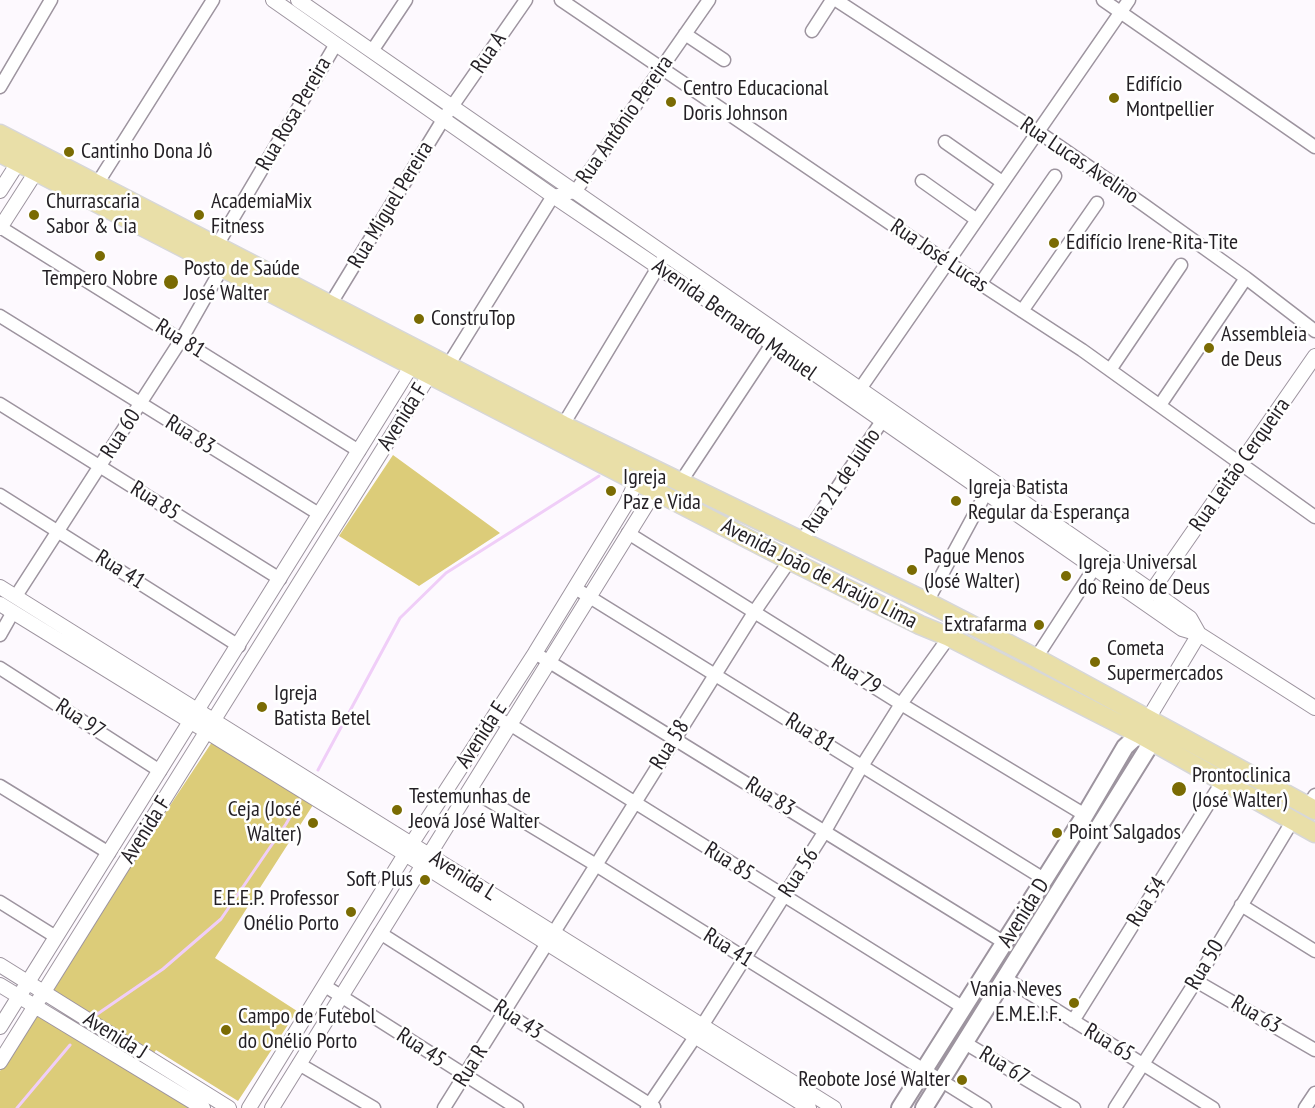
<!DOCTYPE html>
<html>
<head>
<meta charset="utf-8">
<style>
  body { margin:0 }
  canvas { display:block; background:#fdf9fe }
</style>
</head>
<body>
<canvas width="1315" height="1108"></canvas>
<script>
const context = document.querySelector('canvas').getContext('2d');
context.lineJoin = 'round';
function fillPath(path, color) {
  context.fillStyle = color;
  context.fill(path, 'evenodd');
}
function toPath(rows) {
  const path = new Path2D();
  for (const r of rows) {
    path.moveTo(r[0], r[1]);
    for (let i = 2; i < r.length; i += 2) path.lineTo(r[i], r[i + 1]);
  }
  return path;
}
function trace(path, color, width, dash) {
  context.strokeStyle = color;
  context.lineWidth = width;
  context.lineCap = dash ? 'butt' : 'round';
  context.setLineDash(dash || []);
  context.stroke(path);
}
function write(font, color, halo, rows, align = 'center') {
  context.font = font + ' "PT Sans Narrow",sans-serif';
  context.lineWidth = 5;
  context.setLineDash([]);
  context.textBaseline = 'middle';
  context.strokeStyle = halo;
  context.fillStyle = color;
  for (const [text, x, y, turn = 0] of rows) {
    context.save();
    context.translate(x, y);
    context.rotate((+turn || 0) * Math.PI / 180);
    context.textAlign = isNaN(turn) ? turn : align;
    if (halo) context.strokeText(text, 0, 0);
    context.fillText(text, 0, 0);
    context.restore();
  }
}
fillPath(toPath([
  [393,455,500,533,419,586,339,536],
  [212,742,313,805,215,958,297,1011,238,1101,156,1050,153,1054,48,990],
  [37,1012,192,1108,0,1108,0,1071]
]), '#dccc79');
trace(toPath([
  [318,770,400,618,446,573,599,476],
  [93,1017,163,969,221,919,286,824,300,800],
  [17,1108,70,1045]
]), '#f0cef8', 3);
const minor = toPath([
  [561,0,947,262,1082,350,1315,517],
  [836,0,1037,131,1144,205,1246,278,1315,331],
  [1103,0,1315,147],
  [812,31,832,0],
  [685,34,724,60],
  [372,51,406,0],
  [0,87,51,0],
  [945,142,1002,182],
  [922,181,977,220],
  [97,184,213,0],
  [0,227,359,451],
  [216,247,336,44],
  [980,284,1055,176],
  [330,305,444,118,526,0],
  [1022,311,1097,203],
  [0,316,319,514],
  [1110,370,1181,265],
  [444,372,553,196,575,192,709,0],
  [860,389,1129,0],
  [0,404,280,579],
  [1160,405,1246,278],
  [563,425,663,259],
  [680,483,772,344],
  [0,495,239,646],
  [628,533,901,704,1085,815],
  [801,542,882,421],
  [575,588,1044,879],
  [16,596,181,340,222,268],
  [927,602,986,493],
  [0,635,13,612],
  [535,653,1005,943],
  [1036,658,1102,556],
  [0,668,160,771],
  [494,717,511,725,964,1008],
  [0,786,109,853],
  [470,789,596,865,985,1108],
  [1308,806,1315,795],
  [0,902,56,937],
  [1241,905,1315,951],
  [380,933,654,1107],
  [1005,978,1213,1108],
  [1196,981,1315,1050],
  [325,986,517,1108],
  [1073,1021,1222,782],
  [965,1043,1074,1108],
  [299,1064,374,1108],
  [444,1108,755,611,790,560],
  [647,1108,695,1037,825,831,862,766,901,704,949,637],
  [1115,1108,1196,981,1293,820],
  [1305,1108,1315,1093]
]);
const tertiary = toPath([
  [273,0,553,196,772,344,1182,629,1199,634,1315,708],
  [298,0,1152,591,1190,618,1199,634],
  [0,191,23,155],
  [0,228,41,164],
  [0,587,834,1108],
  [1147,598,1315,356],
  [0,604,405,854,809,1108],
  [1148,719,1199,634],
  [0,965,229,1108],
  [0,985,203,1108],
  [0,1027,412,365,419,361],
  [0,1062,425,382,429,374,429,366],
  [249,1108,412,843,535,653,626,504,636,482],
  [272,1108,655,491]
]);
const secondary = toPath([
  [900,1108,1085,815,1125,747,1139,734,1144,725],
  [924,1108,1158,732]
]);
const primary = toPath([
  [0,134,563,425,927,602,1036,658,1315,810],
  [0,153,787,559,920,625,949,637,1139,734,1315,833]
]);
trace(minor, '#9d949f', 15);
trace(tertiary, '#9d949f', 16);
trace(secondary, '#9d949f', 20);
trace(primary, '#d7d7d8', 21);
trace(minor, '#fff', 12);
trace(tertiary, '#fff', 14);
trace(secondary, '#fff', 16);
trace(primary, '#e9dfa8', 18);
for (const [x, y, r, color] of [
  [1114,98,6,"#7a6b03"],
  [671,102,6,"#7a6b03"],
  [69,152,6,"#7a6b03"],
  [34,215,6,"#7a6b03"],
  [199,215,6,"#7a6b03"],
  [1054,243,6,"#7a6b03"],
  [100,256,6,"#7a6b03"],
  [171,282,8,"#7a6b03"],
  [419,319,6,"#7a6b03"],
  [1209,348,6,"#7a6b03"],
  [611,491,6,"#7a6b03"],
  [956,501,6,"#7a6b03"],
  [912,570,6,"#7a6b03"],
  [1066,576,6,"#7a6b03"],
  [1039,625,6,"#7a6b03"],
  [1095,662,6,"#7a6b03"],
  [262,707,6,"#7a6b03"],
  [1179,789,8,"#7a6b03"],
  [397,810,6,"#7a6b03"],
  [313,823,6,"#7a6b03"],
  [1057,833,6,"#7a6b03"],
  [425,880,6,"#7a6b03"],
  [351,912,6,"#7a6b03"],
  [1074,1003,6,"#7a6b03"],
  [226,1030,6,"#7a6b03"],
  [962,1080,6,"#7a6b03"]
]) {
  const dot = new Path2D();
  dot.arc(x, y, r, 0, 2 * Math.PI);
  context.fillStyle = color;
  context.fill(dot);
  trace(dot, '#fff', 2);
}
write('22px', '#231f24', '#fff', [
  ["Rua A",489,53,-56],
  ["Rua Rosa Pereira",294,114,-60],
  ["Rua Antônio Pereira",625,120,-55],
  ["Rua Lucas Avelino",1079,161,34],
  ["Rua Miguel Pereira",391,205,-59],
  ["Rua José Lucas",939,256,34],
  ["Avenida Bernardo Manuel",734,320,35],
  ["Rua 81",180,339,32],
  ["Avenida F",403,417,-58],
  ["Rua 60",121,434,-57],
  ["Rua 83",190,435,32],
  ["Rua Leitão Cerqueira",1240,465,-55],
  ["Rua 21 de Julho",842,481,-56],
  ["Rua 85",155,501,32],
  ["Rua 41",120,570,32],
  ["Avenida João de Araújo Lima",819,574,27],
  ["Rua 79",856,675,32],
  ["Rua 97",80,719,33],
  ["Rua 81",810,733,32],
  ["Avenida E",482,735,-57],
  ["Rua 58",670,745,-58],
  ["Rua 83",770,797,32],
  ["Avenida F",146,830,-58],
  ["Rua 85",729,862,32],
  ["Rua 56",799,873,-57],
  ["Avenida L",463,876,32],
  ["Rua 54",1147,902,-58],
  ["Avenida D",1024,913,-58],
  ["Rua 41",728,948,32],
  ["Rua 50",1205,965,-59],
  ["Rua 63",1256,1015,30],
  ["Rua 43",518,1020,33],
  ["Avenida J",115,1036,32],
  ["Rua 65",1109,1043,31],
  ["Rua 45",421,1048,33],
  ["Rua R",471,1066,-58],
  ["Rua 67",1004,1066,31]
]);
write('22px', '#231f24', '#fff', [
  ["Edifício",1126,85],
  ["Montpellier",1126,110],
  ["Centro Educacional",683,89],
  ["Doris Johnson",683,114],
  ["Cantinho Dona Jô",81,152],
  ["Churrascaria",46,202],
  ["Sabor & Cia",46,227],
  ["AcademiaMix",211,202],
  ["Fitness",211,227],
  ["Edifício Irene-Rita-Tite",1066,243],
  ["Posto de Saúde",184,269],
  ["José Walter",184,294],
  ["Tempero Nobre",100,279,"center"],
  ["ConstruTop",431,319],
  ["Assembleia",1221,335],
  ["de Deus",1221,360],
  ["Igreja",623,478],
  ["Paz e Vida",623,503],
  ["Igreja Batista",968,488],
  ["Regular da Esperança",968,513],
  ["Pague Menos",924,557],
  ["(José Walter)",924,582],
  ["Igreja Universal",1078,563],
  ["do Reino de Deus",1078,588],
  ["Extrafarma",1027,625,"right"],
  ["Cometa",1107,649],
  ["Supermercados",1107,674],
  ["Igreja",274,694],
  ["Batista Betel",274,719],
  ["Prontoclinica",1192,776],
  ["(José Walter)",1192,801],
  ["Testemunhas de",409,797],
  ["Jeová José Walter",409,822],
  ["Ceja (José",301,810,"right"],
  ["Walter)",301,835,"right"],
  ["Point Salgados",1069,833],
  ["Soft Plus",413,880,"right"],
  ["E.E.E.P. Professor",339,899,"right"],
  ["Onélio Porto",339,924,"right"],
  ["Vania Neves",1062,990,"right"],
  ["E.M.E.I.F.",1062,1015,"right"],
  ["Campo de Futebol",238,1017],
  ["do Onélio Porto",238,1042],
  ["Reobote José Walter",950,1080,"right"]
], 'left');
</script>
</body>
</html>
